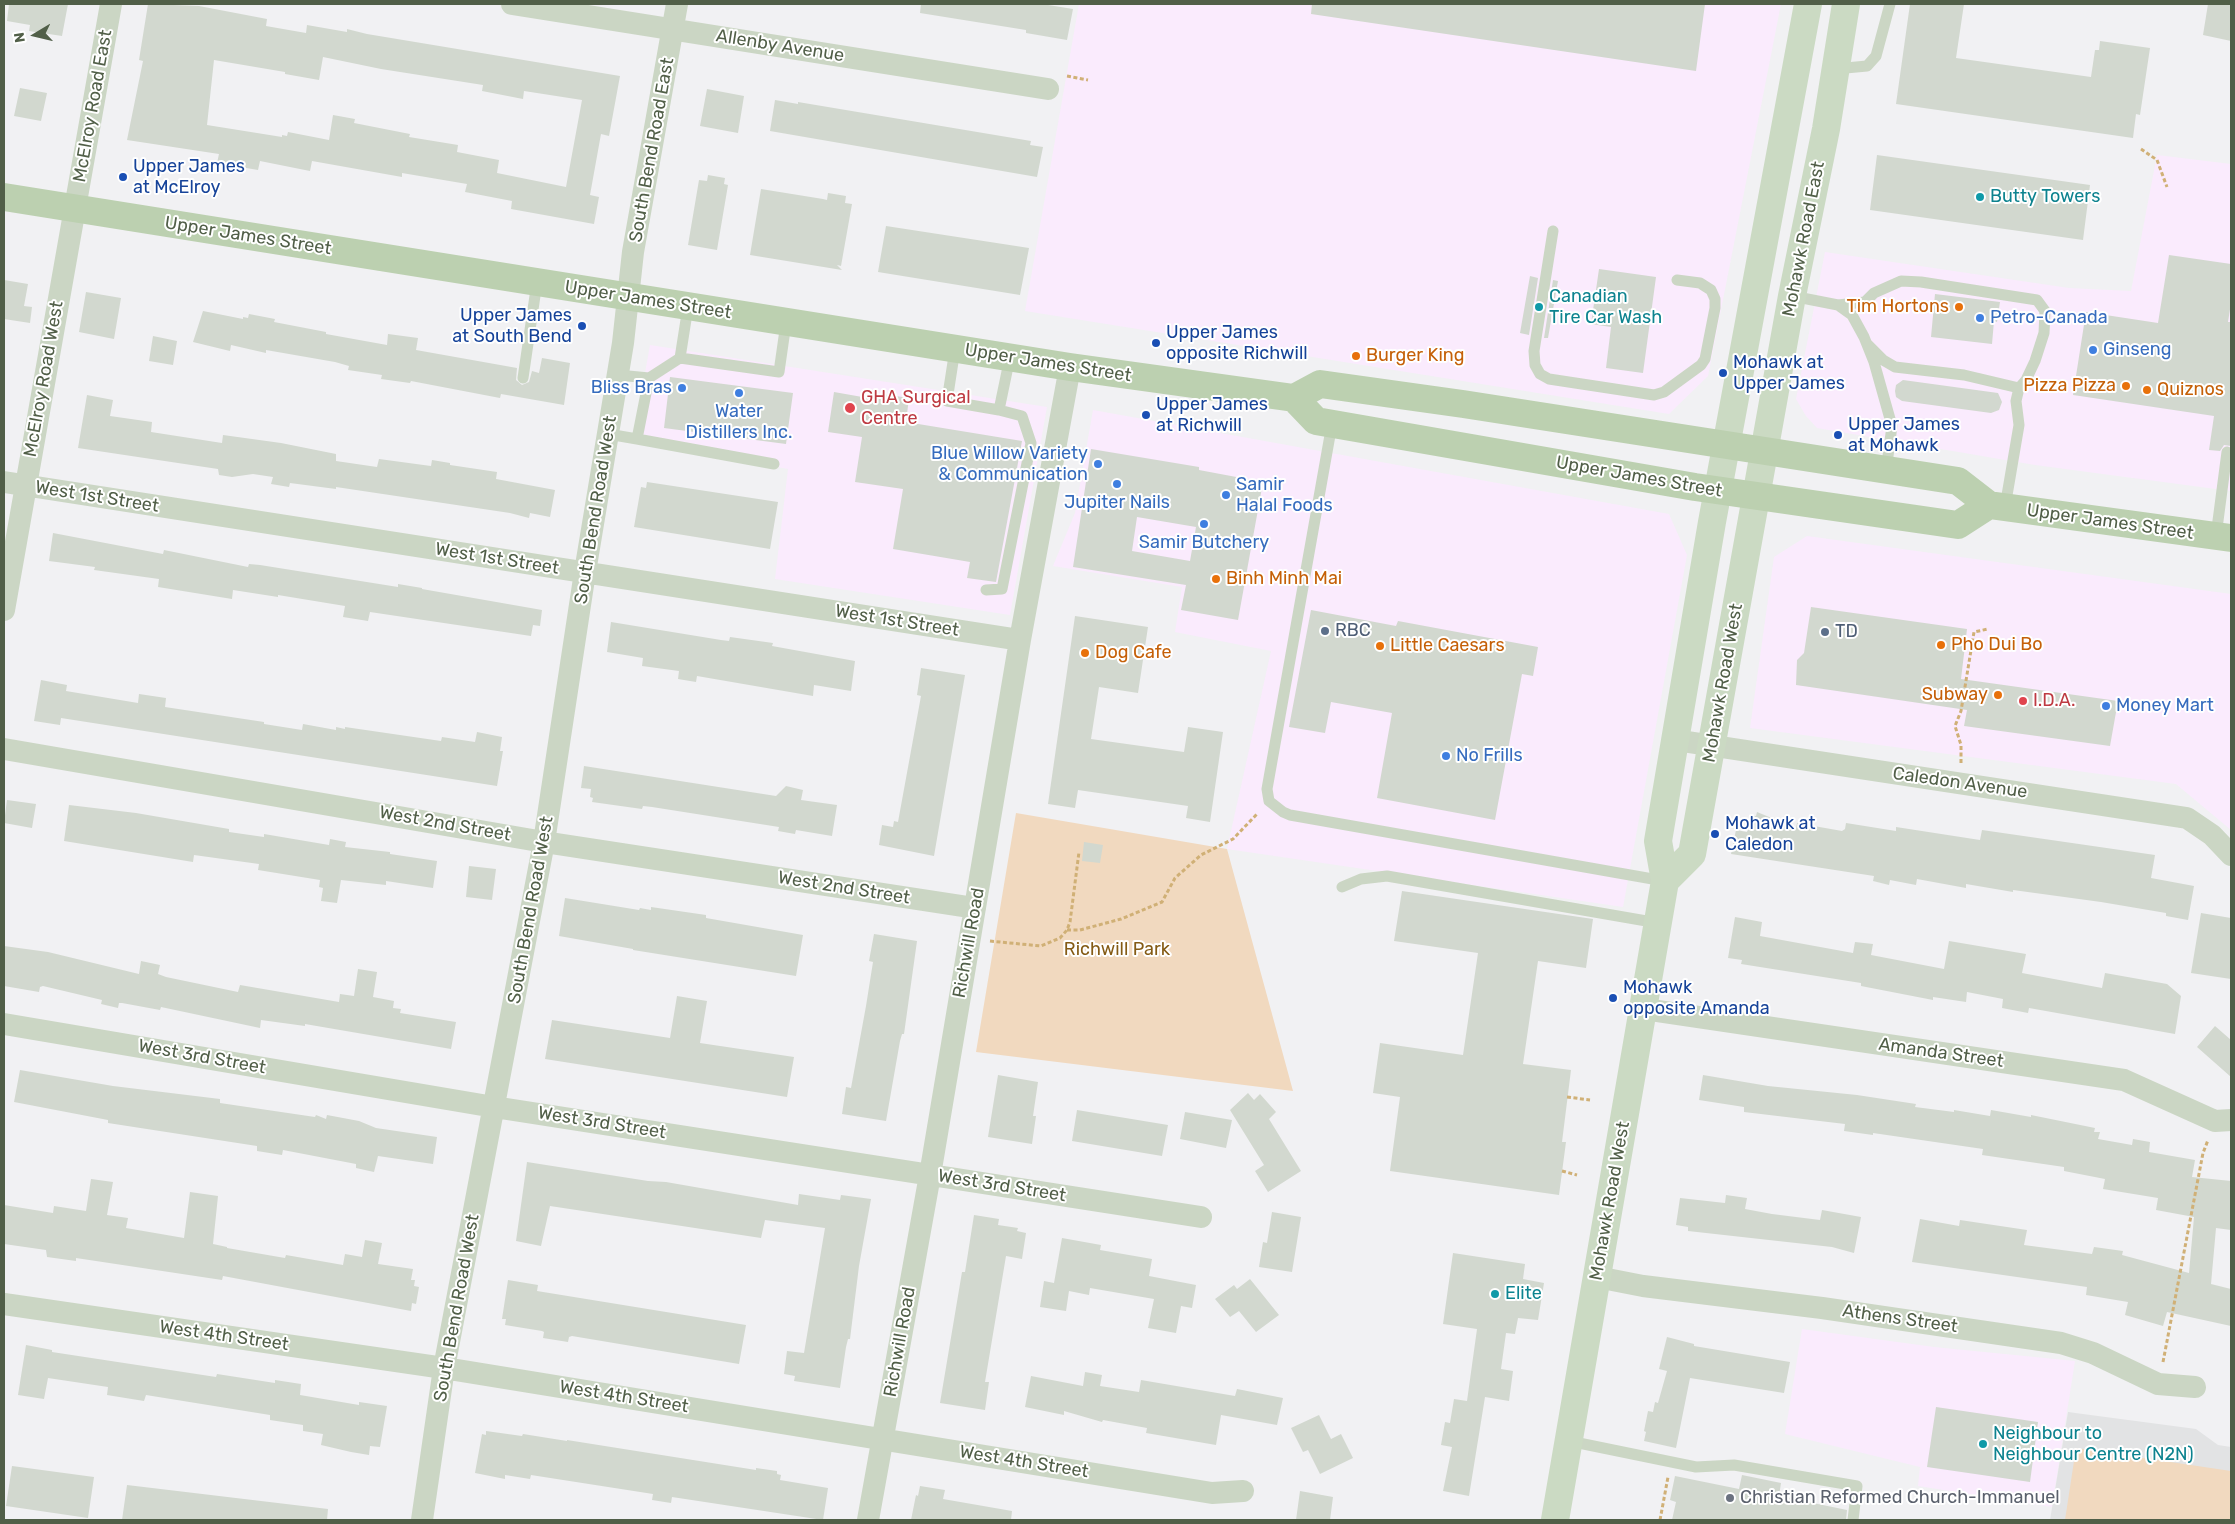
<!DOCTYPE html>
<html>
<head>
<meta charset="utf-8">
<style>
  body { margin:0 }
  #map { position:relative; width:2235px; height:1524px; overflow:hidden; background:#f1f1f3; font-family:Rubik,sans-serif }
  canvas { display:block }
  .frame { position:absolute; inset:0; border:5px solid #515f48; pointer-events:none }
  .north { position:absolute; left:10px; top:10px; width:50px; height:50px; -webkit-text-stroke:4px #fff; paint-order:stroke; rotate:261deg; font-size:14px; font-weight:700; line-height:20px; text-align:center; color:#515f48 }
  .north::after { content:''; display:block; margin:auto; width:18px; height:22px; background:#515f48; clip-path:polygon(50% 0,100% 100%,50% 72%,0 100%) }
</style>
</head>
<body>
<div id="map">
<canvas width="2235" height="1524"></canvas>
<div class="frame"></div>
<div class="north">N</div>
</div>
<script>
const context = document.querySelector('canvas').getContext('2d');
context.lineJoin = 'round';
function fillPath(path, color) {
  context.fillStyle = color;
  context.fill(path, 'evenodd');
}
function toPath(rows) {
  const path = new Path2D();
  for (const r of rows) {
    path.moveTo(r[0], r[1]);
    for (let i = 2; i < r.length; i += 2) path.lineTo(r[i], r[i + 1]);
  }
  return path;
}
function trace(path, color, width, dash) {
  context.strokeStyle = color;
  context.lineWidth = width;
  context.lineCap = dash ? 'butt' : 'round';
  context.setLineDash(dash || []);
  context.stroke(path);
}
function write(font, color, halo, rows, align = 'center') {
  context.font = font + ' Rubik,sans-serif';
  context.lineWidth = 4;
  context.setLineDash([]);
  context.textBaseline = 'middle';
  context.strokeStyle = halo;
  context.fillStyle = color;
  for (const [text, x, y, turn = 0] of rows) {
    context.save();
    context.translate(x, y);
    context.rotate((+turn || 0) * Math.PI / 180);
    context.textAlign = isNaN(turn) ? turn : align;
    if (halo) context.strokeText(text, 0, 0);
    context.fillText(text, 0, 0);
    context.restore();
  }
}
fillPath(toPath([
  [1079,4,1781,4,1708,376,1669,414,1025,311],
  [2157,155,2231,164,2231,491,2035,465,1817,428,1806,416,1796,399,1825,252,2069,288,2131,291],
  [650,345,1047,407,1010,615,775,579,788,469,633,441],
  [1093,410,1669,514,1687,555,1623,907,1227,849,1271,651,1175,632,1182,587,1053,566,1075,513],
  [1807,536,2231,594,2231,830,2176,784,1750,728,1774,557],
  [1802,1329,1934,1347,2075,1361,2052,1507,1918,1486,1920,1467,1785,1434]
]), '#faebfd');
fillPath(toPath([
  [2068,1412,2196,1429,2218,1445,2231,1447,2231,1520,2050,1520]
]), '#e2e3e4');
fillPath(toPath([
  [1016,813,1227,849,1293,1091,976,1052],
  [2076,1448,2231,1471,2231,1520,2065,1520]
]), '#f1d9bf');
fillPath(toPath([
  [9,4,68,4,62,36,29,31,30,25,7,21],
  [148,4,199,6,267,19,266,26,306,33,307,25,347,32,347,29,367,34,620,76,609,136,601,134,590,195,599,197,594,224,511,209,512,201,465,192,467,184,402,173,402,177,312,161,310,171,260,161,258,170,217,163,219,154,127,140,143,61,139,60],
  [323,57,381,69,483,85,482,91,523,99,524,91,582,100,566,187,497,173,499,160,457,152,458,145,409,137,410,134,354,123,355,119,333,115,329,140,288,132,287,136,282,135,282,137,207,125,214,60,285,72,285,74,319,80],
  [921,4,1042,4,1073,9,1067,40,1026,33,1026,30,920,13],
  [1312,4,1705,4,1696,71,1311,14],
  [1910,4,1964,4,1956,58,2091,77,2095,50,2099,50,2100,41,2150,48,2140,115,2136,114,2133,138,1896,104],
  [2208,4,2231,4,2231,41,2203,35],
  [20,88,47,93,41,121,14,116],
  [707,89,744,96,738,133,700,126],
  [775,100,798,104,798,102,1031,141,1030,145,1043,147,1037,177,770,131],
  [1877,155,2090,185,2083,240,1870,210],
  [708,175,725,178,724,184,728,185,717,250,688,245,699,180,707,181],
  [761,189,823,199,827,200,828,193,846,196,845,203,852,204,841,266,837,265,842,270,750,255],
  [886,226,1029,248,1020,295,878,272],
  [2169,255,2231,264,2231,303,2228,322,2231,322,2231,446,2224,445,2220,451,2209,450,2214,416,2073,395,2086,312,2158,323],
  [1599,269,1656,277,1643,373,1606,368,1611,327,1591,324],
  [1530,276,1538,278,1529,335,1520,333],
  [4,280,28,284,24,306,32,307,30,323,4,319],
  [1553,280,1558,281,1548,338,1544,338],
  [86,292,121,298,114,339,79,332],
  [1935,294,2000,302,1997,322,1994,321,1992,344,1931,337],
  [203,311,243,319,243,317,248,318,249,314,275,319,274,322,326,332,326,334,387,345,388,334,418,338,416,350,517,368,516,380,522,385,529,382,532,371,539,373,542,358,570,363,564,405,501,394,500,398,411,381,410,383,381,379,382,375,348,370,349,366,335,362,266,350,266,353,231,345,230,351,193,342],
  [153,336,177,341,173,365,149,361],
  [670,377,793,393,786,444,664,428],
  [1903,380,1998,393,2002,402,1999,410,1991,413,1902,401,1896,397,1895,391,1896,385],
  [834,392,868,398,869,392,909,398,906,422,1022,441,996,582,967,578,970,562,893,549,903,489,855,482,862,437,828,432],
  [87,395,113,400,110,416,152,422,151,432,222,443,223,435,281,443,336,454,336,461,377,467,379,459,431,466,432,460,450,463,450,465,497,472,496,479,555,490,550,517,530,513,529,518,510,513,336,487,336,489,290,483,289,487,271,484,273,477,253,474,232,477,219,475,218,469,78,448],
  [1091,449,1199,467,1199,470,1263,482,1238,620,1181,610,1186,585,1073,567],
  [1137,517,1196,527,1190,561,1132,551],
  [647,482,778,502,770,549,634,527,641,487,646,488],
  [53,533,163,554,164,550,248,567,249,564,260,565,398,587,398,584,422,588,422,589,542,610,540,626,533,625,531,636,370,612,368,621,343,617,345,606,278,595,278,597,233,590,232,599,158,587,159,579,94,570,95,567,49,561],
  [1811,607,1967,629,1961,679,2118,701,2110,746,1964,726,1967,710,1796,685,1797,660,1804,653],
  [1311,610,1396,626,1398,621,1538,647,1533,676,1522,674,1495,820,1377,798,1392,713,1331,702,1325,733,1289,727],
  [1075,616,1148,627,1138,693,1099,687,1091,739,1184,752,1188,727,1223,732,1210,822,1186,818,1188,806,1078,790,1075,808,1048,804],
  [611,622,721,640,729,641,730,637,773,643,772,646,855,661,851,691,814,685,813,696,697,676,696,682,678,679,679,671,642,666,643,658,607,652],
  [921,668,965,675,934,856,879,845,882,825,893,827,894,821,898,822,921,696,917,695],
  [41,680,67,685,66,691,138,703,139,694,166,698,165,707,264,722,264,724,302,730,303,724,336,730,336,727,345,729,345,727,441,741,442,737,475,742,477,732,502,737,500,751,503,751,497,786,61,718,60,725,34,721],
  [584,766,776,796,786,786,803,790,801,800,837,805,832,836,796,830,795,834,778,831,779,827,652,807,643,806,642,809,592,802,593,798,590,797,591,789,581,788],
  [7,800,36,804,32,828,4,823],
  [69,805,136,813,229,829,229,832,264,837,264,834,329,845,330,839,346,842,345,847,390,852,390,854,437,861,433,888,386,881,386,885,341,880,337,903,321,901,323,888,319,887,320,880,258,870,259,864,194,855,193,862,64,841],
  [1757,812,1796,828,1797,823,1842,831,1845,829,1846,823,1896,831,1896,827,1980,840,1982,830,2155,855,2151,878,2194,886,2188,920,2166,916,2166,913,2101,902,2013,890,2013,892,1966,884,1966,888,1917,879,1916,885,1890,880,1889,885,1873,881,1874,876,1731,854,1736,830,1747,832,1751,815,1756,816],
  [1084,842,1103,845,1100,863,1082,861],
  [469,866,496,869,492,900,466,897],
  [1402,891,1593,919,1586,968,1538,961,1523,1064,1571,1070,1562,1142,1566,1142,1559,1195,1390,1171,1400,1097,1373,1093,1380,1043,1463,1055,1478,953,1394,941],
  [565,898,639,910,640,908,651,910,651,907,706,915,706,918,803,935,796,976,633,950,633,949,559,936],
  [2201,913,2231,918,2231,979,2191,973],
  [1735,917,1762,922,1760,936,1853,953,1855,942,1873,944,1871,955,1944,969,1949,941,2026,954,2022,973,2102,988,2105,973,2167,984,2181,996,2175,1034,2029,1008,2028,1013,2002,1008,2003,999,1967,992,1966,1002,1933,997,1933,1000,1861,986,1861,983,1741,964,1742,960,1728,958],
  [874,934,917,941,904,1034,902,1034,900,1041,886,1121,842,1114,846,1087,851,1088,866,1006,873,962,869,961],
  [4,946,48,952,139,974,141,961,160,965,158,974,166,977,238,992,240,985,339,1002,340,994,354,996,358,969,377,972,373,997,394,1001,393,1008,401,1009,400,1013,456,1022,451,1049,305,1024,305,1026,261,1020,260,1028,161,1007,160,1010,122,1003,119,1003,118,1008,101,1004,102,1000,43,986,40,987,39,992,4,986],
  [677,996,707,1001,700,1043,794,1057,787,1097,545,1059,552,1020,670,1038],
  [2215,1026,2231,1040,2231,1077,2197,1047],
  [20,1070,113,1086,220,1099,220,1103,315,1117,316,1115,326,1119,327,1115,359,1121,376,1128,437,1137,433,1164,378,1156,374,1172,356,1168,356,1164,283,1150,282,1155,257,1151,257,1146,108,1123,108,1120,14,1102],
  [998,1075,1038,1082,1033,1116,1036,1116,1032,1144,988,1137],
  [1703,1075,1768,1086,1857,1095,1916,1104,1915,1107,1954,1112,1954,1110,1990,1116,1991,1110,2031,1117,2031,1115,2095,1128,2094,1132,2100,1132,2098,1139,2132,1145,2133,1139,2150,1142,2149,1152,2195,1160,2192,1177,2231,1181,2231,1230,2216,1228,2211,1284,2231,1289,2231,1326,2167,1312,2163,1326,2125,1315,2128,1302,2086,1295,2087,1287,1912,1262,1920,1219,1959,1226,1960,1220,2027,1230,2024,1245,2092,1254,2094,1247,2123,1251,2122,1255,2189,1273,2194,1217,2156,1210,2158,1198,2103,1189,2105,1179,2064,1171,2064,1167,1982,1155,1983,1149,1873,1133,1873,1135,1844,1131,1845,1124,1744,1112,1744,1107,1699,1100],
  [1248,1093,1254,1100,1260,1094,1276,1112,1269,1119,1301,1171,1268,1192,1255,1171,1264,1165,1230,1110],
  [1077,1110,1168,1125,1162,1156,1072,1141],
  [1185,1112,1232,1120,1226,1148,1180,1139],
  [527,1162,648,1181,666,1182,798,1205,799,1194,840,1200,841,1195,871,1199,859,1266,850,1339,848,1339,846,1347,840,1388,794,1381,795,1376,784,1374,787,1351,804,1353,825,1228,765,1220,761,1238,550,1206,541,1246,516,1241],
  [91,1179,113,1182,107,1215,128,1218,126,1228,184,1238,190,1192,218,1196,213,1244,227,1247,227,1248,285,1258,286,1255,343,1265,345,1254,362,1257,365,1240,382,1243,378,1264,413,1269,411,1280,415,1280,414,1286,419,1287,416,1304,412,1303,411,1311,223,1276,222,1280,76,1258,76,1261,47,1257,46,1250,4,1244,4,1205,53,1213,54,1206,86,1211],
  [1726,1195,1747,1198,1745,1209,1772,1214,1820,1220,1822,1210,1861,1217,1854,1253,1832,1247,1688,1231,1688,1227,1676,1225,1680,1198,1725,1203],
  [1272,1212,1301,1217,1292,1272,1259,1267,1263,1242,1267,1243],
  [974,1215,999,1219,998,1225,1018,1228,1017,1231,1026,1233,1022,1259,1006,1256,985,1382,989,1382,985,1410,940,1403,962,1272,965,1272],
  [1062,1238,1101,1245,1100,1250,1152,1259,1149,1276,1196,1285,1192,1308,1181,1306,1176,1333,1148,1328,1154,1299,1090,1288,1089,1295,1069,1291,1066,1311,1040,1307,1044,1281,1054,1283],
  [1453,1253,1525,1264,1523,1279,1544,1283,1538,1320,1518,1318,1515,1334,1506,1333,1501,1369,1513,1371,1509,1401,1485,1397,1469,1496,1443,1491,1452,1447,1441,1445,1445,1422,1450,1423,1454,1399,1467,1401,1477,1329,1443,1324],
  [1250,1279,1279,1315,1256,1332,1239,1311,1230,1317,1215,1299,1234,1285,1237,1289],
  [508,1280,538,1285,537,1291,746,1325,739,1364,572,1336,569,1337,568,1342,543,1338,544,1332,542,1331,505,1325,506,1319,502,1319],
  [1667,1337,1694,1344,1694,1346,1790,1362,1784,1393,1690,1378,1676,1448,1644,1441,1646,1432,1644,1431,1648,1411,1653,1412,1655,1402,1658,1403,1667,1371,1659,1369],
  [26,1345,52,1350,52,1352,216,1377,217,1374,275,1383,275,1380,301,1384,300,1395,359,1405,359,1402,387,1406,380,1447,370,1446,369,1455,351,1452,321,1445,323,1434,303,1431,303,1425,270,1420,270,1415,146,1395,144,1401,107,1395,108,1387,48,1378,44,1399,18,1395],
  [1085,1372,1102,1375,1100,1386,1139,1392,1141,1380,1235,1396,1237,1389,1283,1398,1277,1425,1221,1415,1216,1445,1146,1433,1147,1428,1103,1420,1102,1422,1064,1411,1064,1415,1025,1407,1031,1376,1083,1386],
  [1936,1407,2038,1422,2030,1482,1927,1467],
  [1319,1415,1331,1439,1341,1434,1353,1458,1320,1474,1308,1450,1303,1452,1291,1428],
  [486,1431,522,1436,523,1434,567,1441,567,1440,756,1470,756,1468,777,1471,777,1474,781,1475,780,1480,828,1488,823,1520,672,1497,671,1503,652,1500,653,1494,531,1475,530,1479,505,1475,505,1479,475,1473,482,1434,486,1435],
  [12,1466,94,1477,88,1518,6,1506],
  [1742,1475,1781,1483,1779,1496,1847,1510,1846,1520,1672,1520,1676,1502,1670,1500,1675,1476,1739,1489],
  [127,1485,328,1509,327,1520,122,1520],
  [920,1486,945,1490,943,1499,1012,1511,1011,1520,911,1520,916,1495,918,1496],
  [1300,1491,1333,1497,1330,1520,1296,1520]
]), '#d2d8cf');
trace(toPath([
  [1067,76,1088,80],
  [2141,149,2157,160,2167,187],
  [1961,763,1961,745,1955,726,1961,711,1974,632,1988,629],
  [1067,930,1080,930,1121,919,1162,902,1175,878,1201,855,1233,839,1258,813],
  [990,941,1041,946,1060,938,1067,930,1070,922,1079,852],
  [1567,1097,1590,1100],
  [1562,1171,1577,1175],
  [2163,1362,2203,1153,2208,1140],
  [1660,1520,1668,1477]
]), '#d0b076', 3, [4, 2.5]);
trace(toPath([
  [1835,69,1867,66,1876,56,1890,4],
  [1553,231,1534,351,1535,365,1540,374,1549,379,1654,395,1664,392,1701,365,1705,359,1715,308,1715,299,1711,290,1700,283,1677,280],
  [1792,296,1838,305,1852,315,1864,337,1874,362,1892,426,1886,471],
  [1838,305,1865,302,1874,293,1901,281,1921,282,2037,300,2045,311,2044,333,2035,361,2026,380,2019,388],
  [688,307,680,358,779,372,786,323],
  [1867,344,1883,360,1895,367,1964,375,2019,388,2016,401,2019,425,2005,507],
  [955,349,947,401,999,410,1010,357],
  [523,378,537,282],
  [649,378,680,358],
  [1332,424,1267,789,1269,801,1283,812,1290,815,1664,881],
  [608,434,637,439,649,378,618,375],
  [637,439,774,464],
  [2216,536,2227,452],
  [986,590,1002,589,1031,443,1022,416,999,410],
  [1342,887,1361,879,1387,876,1658,923],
  [1569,1441,1696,1467,1734,1465,1857,1486,1853,1520]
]), '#cbd6c4', 11);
trace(toPath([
  [512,4,1048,89],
  [4,482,1020,640],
  [4,610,111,4],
  [1675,740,2187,818,2212,835,2231,855],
  [4,749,544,842,975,908],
  [1644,1009,2124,1080,2215,1121,2231,1120],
  [4,1024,494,1107,1201,1217],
  [1597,1277,1643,1286,1822,1308,2061,1343,2093,1353,2158,1384,2195,1387],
  [4,1304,444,1368,1212,1493,1243,1491],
  [422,1520,444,1368,544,842,585,572,623,343,633,252,677,4],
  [868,1520,930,1175,1020,640,1070,367]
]), '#cbd6c4', 22);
trace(toPath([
  [1665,881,1692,854,1792,296,1826,129,1846,4],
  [1555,1520,1665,881,1658,841,1712,522,1808,4]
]), '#cbdac3', 28);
trace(toPath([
  [4,197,1070,367,1294,398,1320,384,1463,404,1958,481,1989,505,2231,538],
  [1294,398,1316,421,1695,487,1958,525,1989,505]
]), '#bcd0b0', 28);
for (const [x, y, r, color] of [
  [123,177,5,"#1a4fb4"],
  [1980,197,5,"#0f9aa8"],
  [1539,307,5,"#0f9aa8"],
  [1959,307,5,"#e8710a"],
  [1980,318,5,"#3f7fe0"],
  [582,326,5,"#1a4fb4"],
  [1156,343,5,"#1a4fb4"],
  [2093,350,5,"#3f7fe0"],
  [1356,356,5,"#e8710a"],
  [1723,373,5,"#1a4fb4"],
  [2126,386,5,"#e8710a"],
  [682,388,5,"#3f7fe0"],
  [2147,390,5,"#e8710a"],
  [739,393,5,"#3f7fe0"],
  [850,408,6,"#e0444e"],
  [1146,415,5,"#1a4fb4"],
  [1838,435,5,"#1a4fb4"],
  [1098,464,5,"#3f7fe0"],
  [1117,484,5,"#3f7fe0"],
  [1226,495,5,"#3f7fe0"],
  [1204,524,5,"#3f7fe0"],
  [1216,579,5,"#e8710a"],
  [1325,631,5,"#5c6f8a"],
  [1825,632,5,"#5c6f8a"],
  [1941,645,5,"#e8710a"],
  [1380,646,5,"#e8710a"],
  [1085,653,5,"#e8710a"],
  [1998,695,5,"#e8710a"],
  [2023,701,5,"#e0444e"],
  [2106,706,5,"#3f7fe0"],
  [1446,756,5,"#3f7fe0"],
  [1715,834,5,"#1a4fb4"],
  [1613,998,5,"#1a4fb4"],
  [1495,1294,5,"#0f9aa8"],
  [1983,1444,5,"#0f9aa8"],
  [1730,1498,5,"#6b7280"]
]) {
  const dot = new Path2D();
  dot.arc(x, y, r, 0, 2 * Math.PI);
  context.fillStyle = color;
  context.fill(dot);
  trace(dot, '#fff', 2);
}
write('18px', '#515f48', '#fff', [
  ["Allenby Avenue",780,46,9],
  ["McElroy Road East",93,106,-80],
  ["South Bend Road East",652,150,-80],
  ["Upper James Street",248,236,9],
  ["Mohawk Road East",1804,239,-79],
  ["Upper James Street",648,300,9],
  ["Upper James Street",1048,363,9],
  ["McElroy Road West",44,379,-80],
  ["Upper James Street",1639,477,10],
  ["West 1st Street",97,497,9],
  ["South Bend Road West",596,510,-81],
  ["Upper James Street",2110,522,8],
  ["West 1st Street",497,559,9],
  ["West 1st Street",897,621,9],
  ["Mohawk Road West",1723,683,-80],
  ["Caledon Avenue",1960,783,8],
  ["West 2nd Street",445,824,10],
  ["West 2nd Street",844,888,9],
  ["South Bend Road West",531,910,-80],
  ["Richwill Road",969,943,-80],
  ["Amanda Street",1941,1053,8],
  ["West 3rd Street",202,1057,10],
  ["West 3rd Street",602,1123,9],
  ["West 3rd Street",1002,1186,9],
  ["Mohawk Road West",1610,1201,-80],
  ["South Bend Road West",457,1308,-80],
  ["Athens Street",1900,1319,8],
  ["West 4th Street",224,1336,8],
  ["Richwill Road",900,1342,-80],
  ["West 4th Street",624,1397,9],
  ["West 4th Street",1024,1462,9]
]);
write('18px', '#164399', '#fff', [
  ["Upper James",133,167],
  ["at McElroy",133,188],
  ["Upper James",572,316,"right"],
  ["at South Bend",572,337,"right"],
  ["Upper James",1166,333],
  ["opposite Richwill",1166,354],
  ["Mohawk at",1733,363],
  ["Upper James",1733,384],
  ["Upper James",1156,405],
  ["at Richwill",1156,426],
  ["Upper James",1848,425],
  ["at Mohawk",1848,446],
  ["Mohawk at",1725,824],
  ["Caledon",1725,845],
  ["Mohawk",1623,988],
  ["opposite Amanda",1623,1009]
], 'left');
write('18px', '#0d838f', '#fff', [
  ["Butty Towers",1990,197],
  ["Canadian",1549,297],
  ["Tire Car Wash",1549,318],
  ["Elite",1505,1294],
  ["Neighbour to",1993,1434],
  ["Neighbour Centre (N2N)",1993,1455]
], 'left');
write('18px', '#c56008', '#fff', [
  ["Tim Hortons",1949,307,"right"],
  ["Burger King",1366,356],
  ["Pizza Pizza",2116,386,"right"],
  ["Quiznos",2157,390],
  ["Binh Minh Mai",1226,579],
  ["Pho Dui Bo",1951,645],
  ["Little Caesars",1390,646],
  ["Dog Cafe",1095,653],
  ["Subway",1988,695,"right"]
], 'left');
write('18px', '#366cbe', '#fff', [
  ["Petro-Canada",1990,318],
  ["Ginseng",2103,350],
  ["Bliss Bras",672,388,"right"],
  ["Water",739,412,"center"],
  ["Distillers Inc.",739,433,"center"],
  ["Blue Willow Variety",1088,454,"right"],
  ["& Communication",1088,475,"right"],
  ["Samir",1236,485],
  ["Halal Foods",1236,506],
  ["Jupiter Nails",1117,503,"center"],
  ["Samir Butchery",1204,543,"center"],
  ["Money Mart",2116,706],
  ["No Frills",1456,756]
], 'left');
write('18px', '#be3a42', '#fff', [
  ["GHA Surgical",861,398],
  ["Centre",861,419],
  ["I.D.A.",2033,701]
], 'left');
write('18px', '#4e5e75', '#fff', [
  ["RBC",1335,631],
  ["TD",1835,632]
], 'left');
write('18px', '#845b15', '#fff', [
  ["Richwill Park",1117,950]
]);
write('18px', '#5b616d', '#fff', [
  ["Christian Reformed Church-Immanuel",1740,1498]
], 'left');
</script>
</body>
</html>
